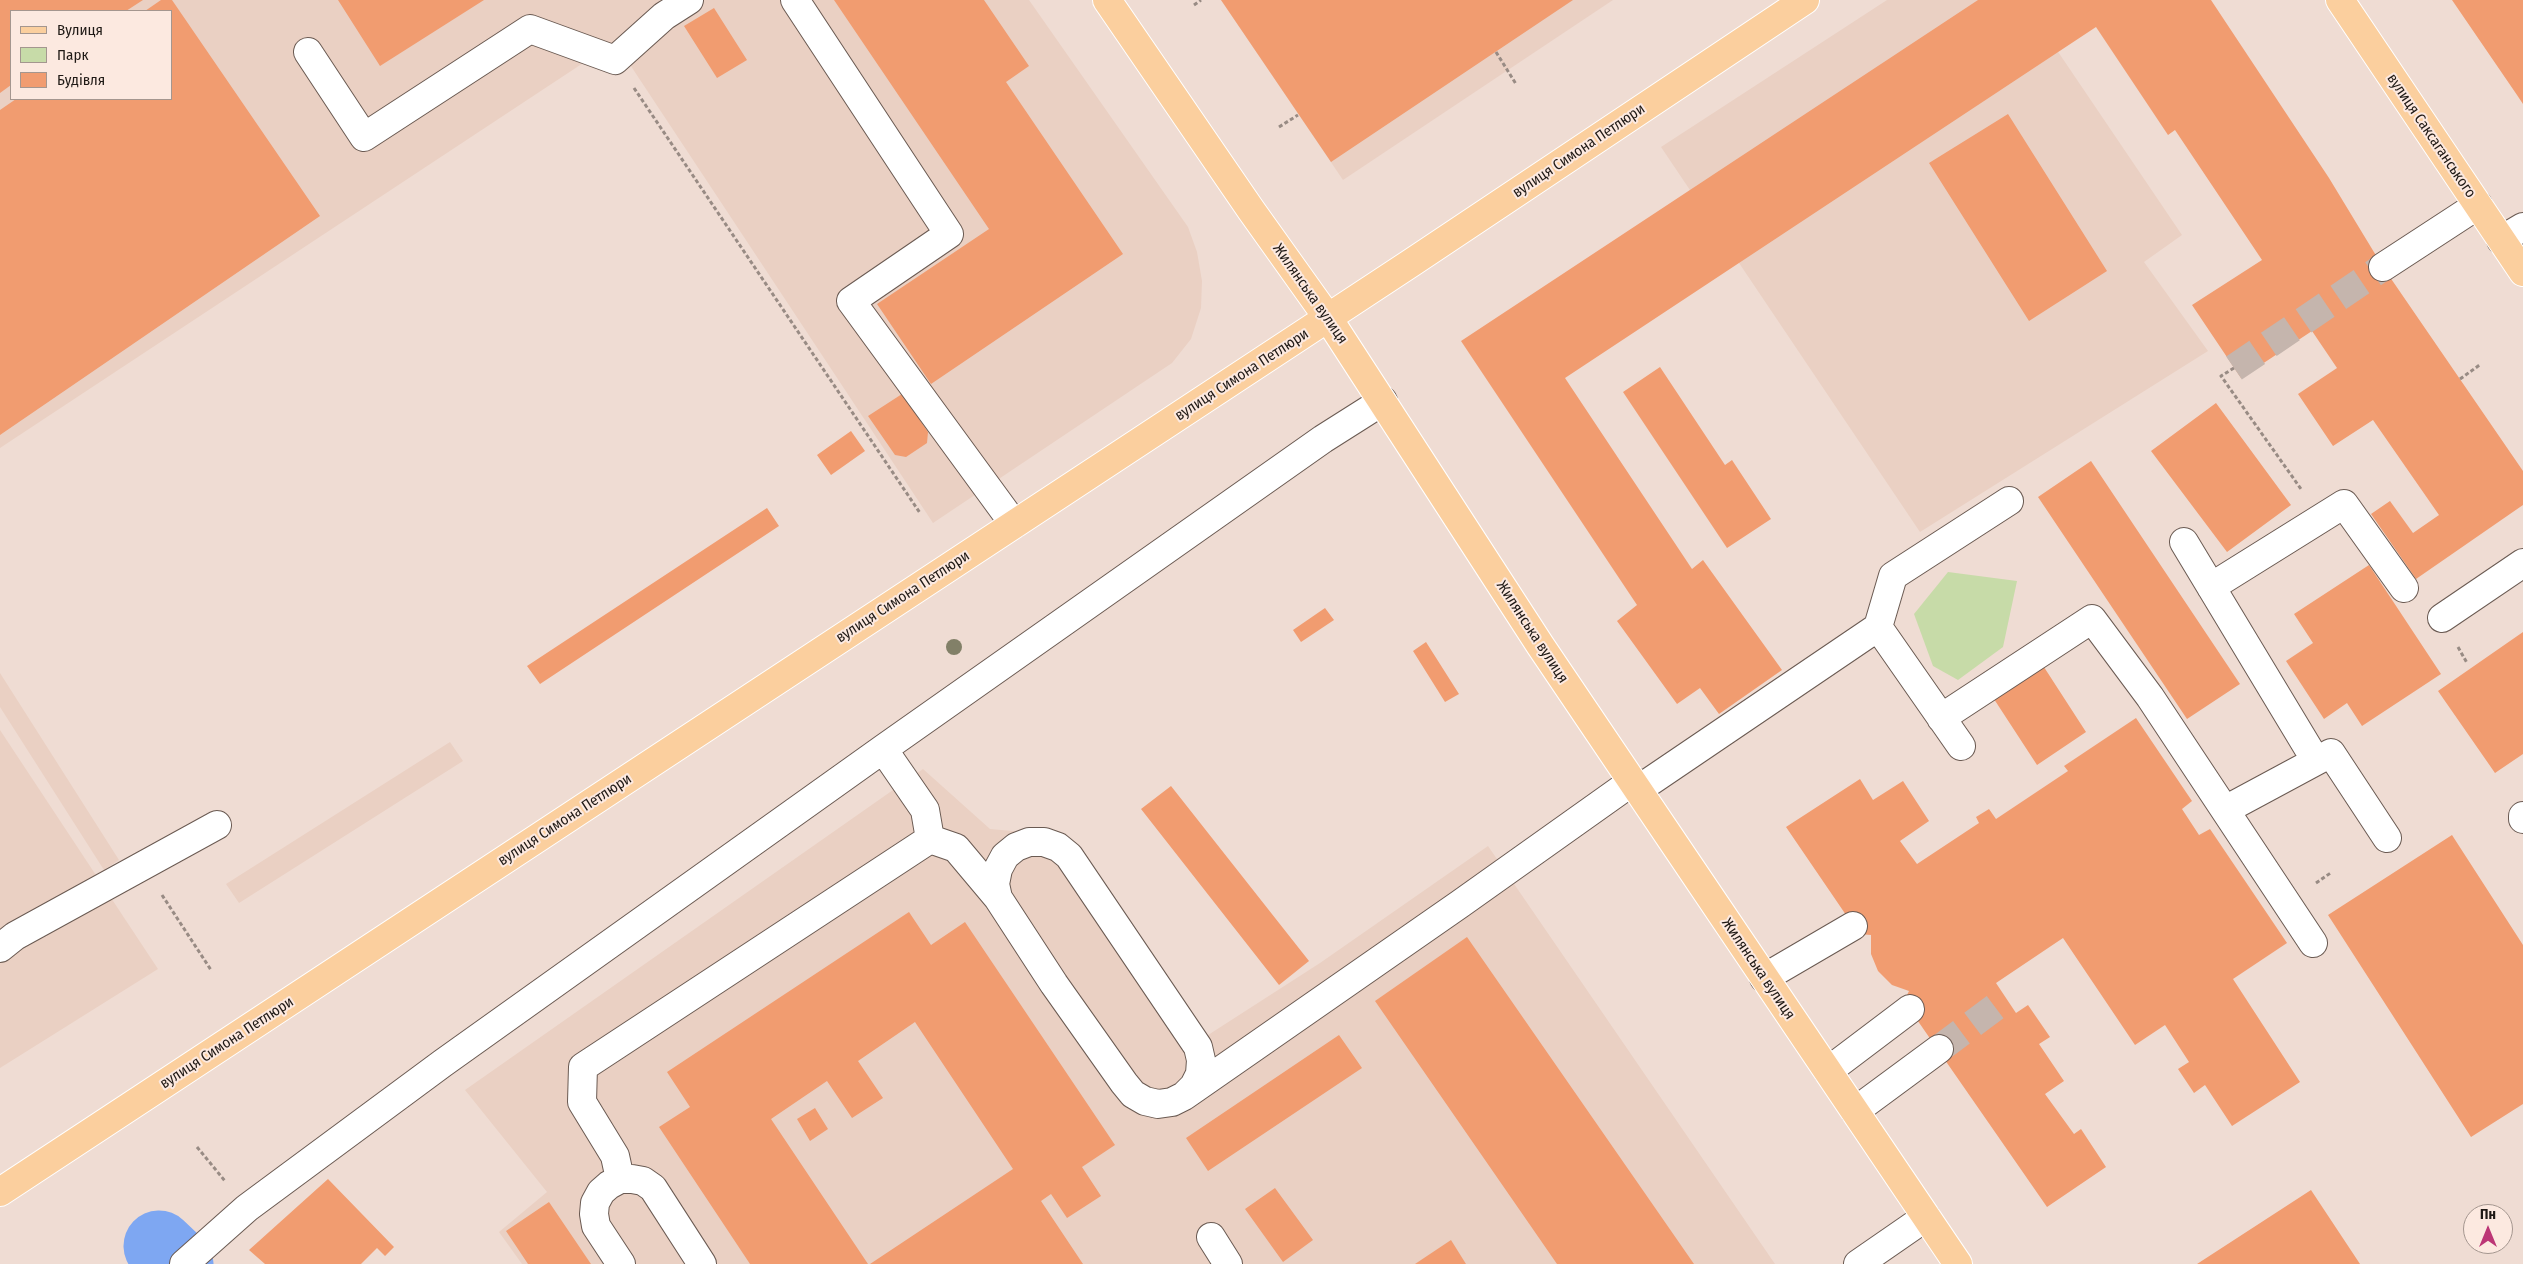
<!DOCTYPE html>
<html>
<head>
<meta charset="utf-8">
<style>
  body { margin:0 }
  #map { position:relative; width:2523px; height:1264px; overflow:hidden; background:#efdcd3; font-family:"Fira Sans Condensed",sans-serif }
  canvas { display:block }
  .legend { position:absolute; left:10px; top:10px; width:162px; height:90px; box-sizing:border-box; background:#fce9e0; border:1px solid #a4968f; margin:0; padding:6px 9px; list-style:none; font-size:15px; color:#1f1915 }
  .legend li { display:flex; align-items:center; gap:10px; height:25px }
  .legend b { width:25px; border:1px solid #a4968f }
  .north { position:absolute; left:2463px; top:1204px; width:50px; height:50px; box-sizing:border-box; background:#fce9e0; border:1px solid #a4968f; border-radius:50%; rotate:0deg; font-size:14px; font-weight:700; line-height:20px; text-align:center; color:#1f1915 }
  .north::after { content:''; display:block; margin:auto; width:18px; height:22px; background:#bc3676; clip-path:polygon(50% 0,100% 100%,50% 72%,0 100%) }
</style>
</head>
<body>
<div id="map">
<canvas width="2523" height="1264"></canvas>
<ul class="legend">
<li><b style="height:6px;background:#fbcf9e"></b>Вулиця</li>
<li><b style="height:14px;background:#c7dba8"></b>Парк</li>
<li><b style="height:14px;background:#f19c70"></b>Будівля</li>
</ul>
<div class="north">Пн</div>
</div>
<script>
const context = document.querySelector('canvas').getContext('2d');
context.lineJoin = 'round';
function fillPath(path, color) {
  context.fillStyle = color;
  context.fill(path, 'evenodd');
}
function toPath(rows) {
  const path = new Path2D();
  for (const r of rows) {
    path.moveTo(r[0], r[1]);
    for (let i = 2; i < r.length; i += 2) path.lineTo(r[i], r[i + 1]);
  }
  return path;
}
function trace(path, color, width, dash) {
  context.strokeStyle = color;
  context.lineWidth = width;
  context.lineCap = dash ? 'butt' : 'round';
  context.setLineDash(dash || []);
  context.stroke(path);
}
function write(font, color, halo, rows, align = 'center') {
  context.font = font + ' "Fira Sans Condensed",sans-serif';
  context.lineWidth = 4;
  context.setLineDash([]);
  context.textBaseline = 'middle';
  context.strokeStyle = halo;
  context.fillStyle = color;
  for (const [text, x, y, turn = 0] of rows) {
    context.save();
    context.translate(x, y);
    context.rotate((+turn || 0) * Math.PI / 180);
    context.textAlign = isNaN(turn) ? turn : align;
    if (halo) context.strokeText(text, 0, 0);
    context.fillText(text, 0, 0);
    context.restore();
  }
}
fillPath(toPath([
  [0,0,1029,0,1188,227,1197,252,1202,281,1201,308,1191,339,1172,363,933,523,615,42,0,448],
  [11,11,171,11,171,99,11,99],
  [1221,0,1613,0,1343,180],
  [1887,0,2023,0,2182,235,2144,262,2208,351,1920,532,1661,147],
  [0,673,119,860,104,870,0,707],
  [0,730,158,969,0,1068],
  [450,742,463,761,239,903,226,884],
  [923,769,990,829,1057,835,1205,1037,1320,963,1488,846,1775,1264,522,1264,499,1232,547,1192,465,1090]
]), '#ead0c3');
fillPath(toPath([
  [1948,572,2017,581,2003,647,1958,680,1933,666,1914,614]
]), '#c7dba8');
trace(toPath([
  [159,1246,178,1264]
]), '#7ea7f2', 71);
fillPath(toPath([
  [0,0,143,0,126,11,11,11,11,85,0,93],
  [161,0,172,0,320,216,0,435,0,110,16,99,171,99,171,11,145,11],
  [338,0,484,0,380,66],
  [834,0,984,0,1029,66,1006,82,1123,254,931,384,877,304,989,229],
  [1221,0,1573,0,1331,162],
  [1978,0,2211,0,2329,178,2383,267,2523,471,2523,505,2416,579,2371,514,2390,501,2413,533,2439,515,2373,420,2333,446,2298,394,2337,368,2312,331,2241,378,2192,305,2262,260,2175,130,2168,135,2096,27,1565,378,1692,569,1703,560,1782,670,1719,714,1700,688,1677,704,1617,621,1637,605,1461,341],
  [2452,0,2523,0,2523,104,2517,95],
  [714,8,747,60,717,78,684,26],
  [2008,114,2107,271,2029,321,1929,163],
  [1660,367,1725,465,1732,460,1771,519,1727,548,1623,392],
  [902,394,928,432,927,443,906,457,895,455,868,416],
  [2216,403,2291,505,2227,552,2151,451],
  [851,431,865,451,831,475,817,455],
  [2091,461,2240,684,2187,719,2038,497],
  [767,508,779,526,540,684,527,666],
  [2369,565,2441,674,2362,726,2347,703,2324,719,2286,661,2313,643,2294,614],
  [1325,608,1334,620,1301,642,1293,630],
  [2523,632,2523,754,2495,773,2438,691],
  [1426,642,1459,694,1445,702,1413,651],
  [2042,664,2086,732,2037,765,1992,696],
  [2136,718,2192,801,2182,809,2199,835,2210,829,2287,943,2233,979,2300,1082,2232,1126,2205,1085,2194,1093,2178,1069,2189,1062,2165,1025,2135,1045,2063,938,1996,983,2016,1013,2028,1005,2050,1037,2039,1044,2064,1081,2045,1094,2074,1134,2081,1129,2106,1167,2047,1207,1904,1001,1909,991,1892,985,1878,971,1871,954,1871,935,1859,934,1786,827,1860,779,1873,800,1903,781,1929,821,1900,841,1917,864,1979,823,1976,817,1989,809,1996,819,2068,771,2064,766],
  [1171,786,1309,961,1279,985,1141,809],
  [2452,835,2523,945,2523,1104,2471,1137,2328,915],
  [909,912,931,945,965,922,1115,1145,1082,1167,1101,1196,1067,1218,1051,1194,1041,1201,1083,1264,870,1264,1013,1169,915,1022,858,1061,883,1098,852,1118,827,1081,771,1119,868,1264,750,1264,659,1127,690,1107,667,1072],
  [1467,937,1651,1202,1694,1264,1557,1264,1375,1001],
  [1339,1035,1362,1068,1208,1171,1186,1138],
  [815,1108,828,1129,810,1141,797,1119],
  [328,1179,394,1247,385,1256,377,1248,361,1264,265,1264,249,1250],
  [1275,1188,1313,1240,1283,1262,1245,1209],
  [2311,1190,2360,1264,2197,1264],
  [549,1202,591,1264,528,1264,506,1231],
  [1451,1240,1466,1264,1415,1264]
]), '#f19c70');
trace(toPath([
  [2234,368,2383,267],
  [1939,1049,2006,999]
]), '#c5b5ad', 28, [28, 14]);
const minor = toPath([
  [795,0,949,234,851,301,1014,524],
  [308,52,364,137,530,29,615,60,664,16,689,0],
  [2501,240,2523,227],
  [2383,267,2478,205],
  [2184,542,2316,761],
  [2211,587,2344,504,2404,588],
  [2442,618,2523,563],
  [1878,627,1893,576,2009,501],
  [1941,718,2092,619,2150,697,2313,943],
  [1639,789,1878,627,1961,746],
  [2225,810,2331,753,2387,838],
  [2523,816,2523,819],
  [930,839,956,848,998,898,1054,984,1124,1083,1133,1094,1145,1101,1158,1104,1172,1102,1184,1096,1460,904,1633,781],
  [998,898,995,884,998,869,1005,856,1016,847,1029,842,1044,842,1058,847,1069,856,1198,1047,1201,1060,1200,1074,1194,1086,1186,1094],
  [0,948,15,936,217,825],
  [1764,978,1853,926],
  [1828,1071,1910,1009],
  [1855,1111,1939,1049],
  [620,1179,615,1156,582,1102,583,1067,930,839,925,810,883,749],
  [1211,1237,1228,1264],
  [184,1264,247,1208,443,1063,883,749,1323,439,1383,401],
  [621,1264,596,1226,594,1214,595,1203,601,1192,609,1185,620,1179,632,1179,643,1181,653,1188,702,1264],
  [1858,1264,1926,1217]
]);
const major = toPath([
  [1107,0,1251,210,1328,318,1540,645,1958,1264],
  [2340,0,2523,272],
  [0,1192,1411,263,1805,0]
]);
trace(minor, '#6a5a52', 30);
trace(major, '#fff', 30);
trace(toPath([
  [1194,5,1201,0],
  [1496,52,1516,84],
  [634,88,920,513],
  [1279,127,1298,115],
  [2234,368,2221,376,2301,489],
  [2460,379,2481,364],
  [2458,647,2467,663],
  [2316,883,2332,872],
  [162,895,211,970],
  [197,1147,225,1181]
]), '#988b84', 3, [4, 2.5]);
trace(minor, '#fff', 28);
trace(major, '#fbcf9e', 28);
context.fillStyle = '#828068';
for (const [x, y] of [
  [954,647]
]) {
  context.beginPath();
  context.arc(x, y, 8, 0, 2 * Math.PI);
  context.fill();
}
write('15px', '#1f1915', '#fce9e0', [
  ["вулиця Саксаганського",2431,136,56],
  ["вулиця Симона Петлюри",1579,151,-34],
  ["Жилянська вулиця",1310,294,55],
  ["вулиця Симона Петлюри",1242,375,-33],
  ["вулиця Симона Петлюри",903,597,-33],
  ["Жилянська вулиця",1532,632,57],
  ["вулиця Симона Петлюри",565,820,-33],
  ["Жилянська вулиця",1758,969,56],
  ["вулиця Симона Петлюри",227,1043,-33]
]);
</script>
</body>
</html>
